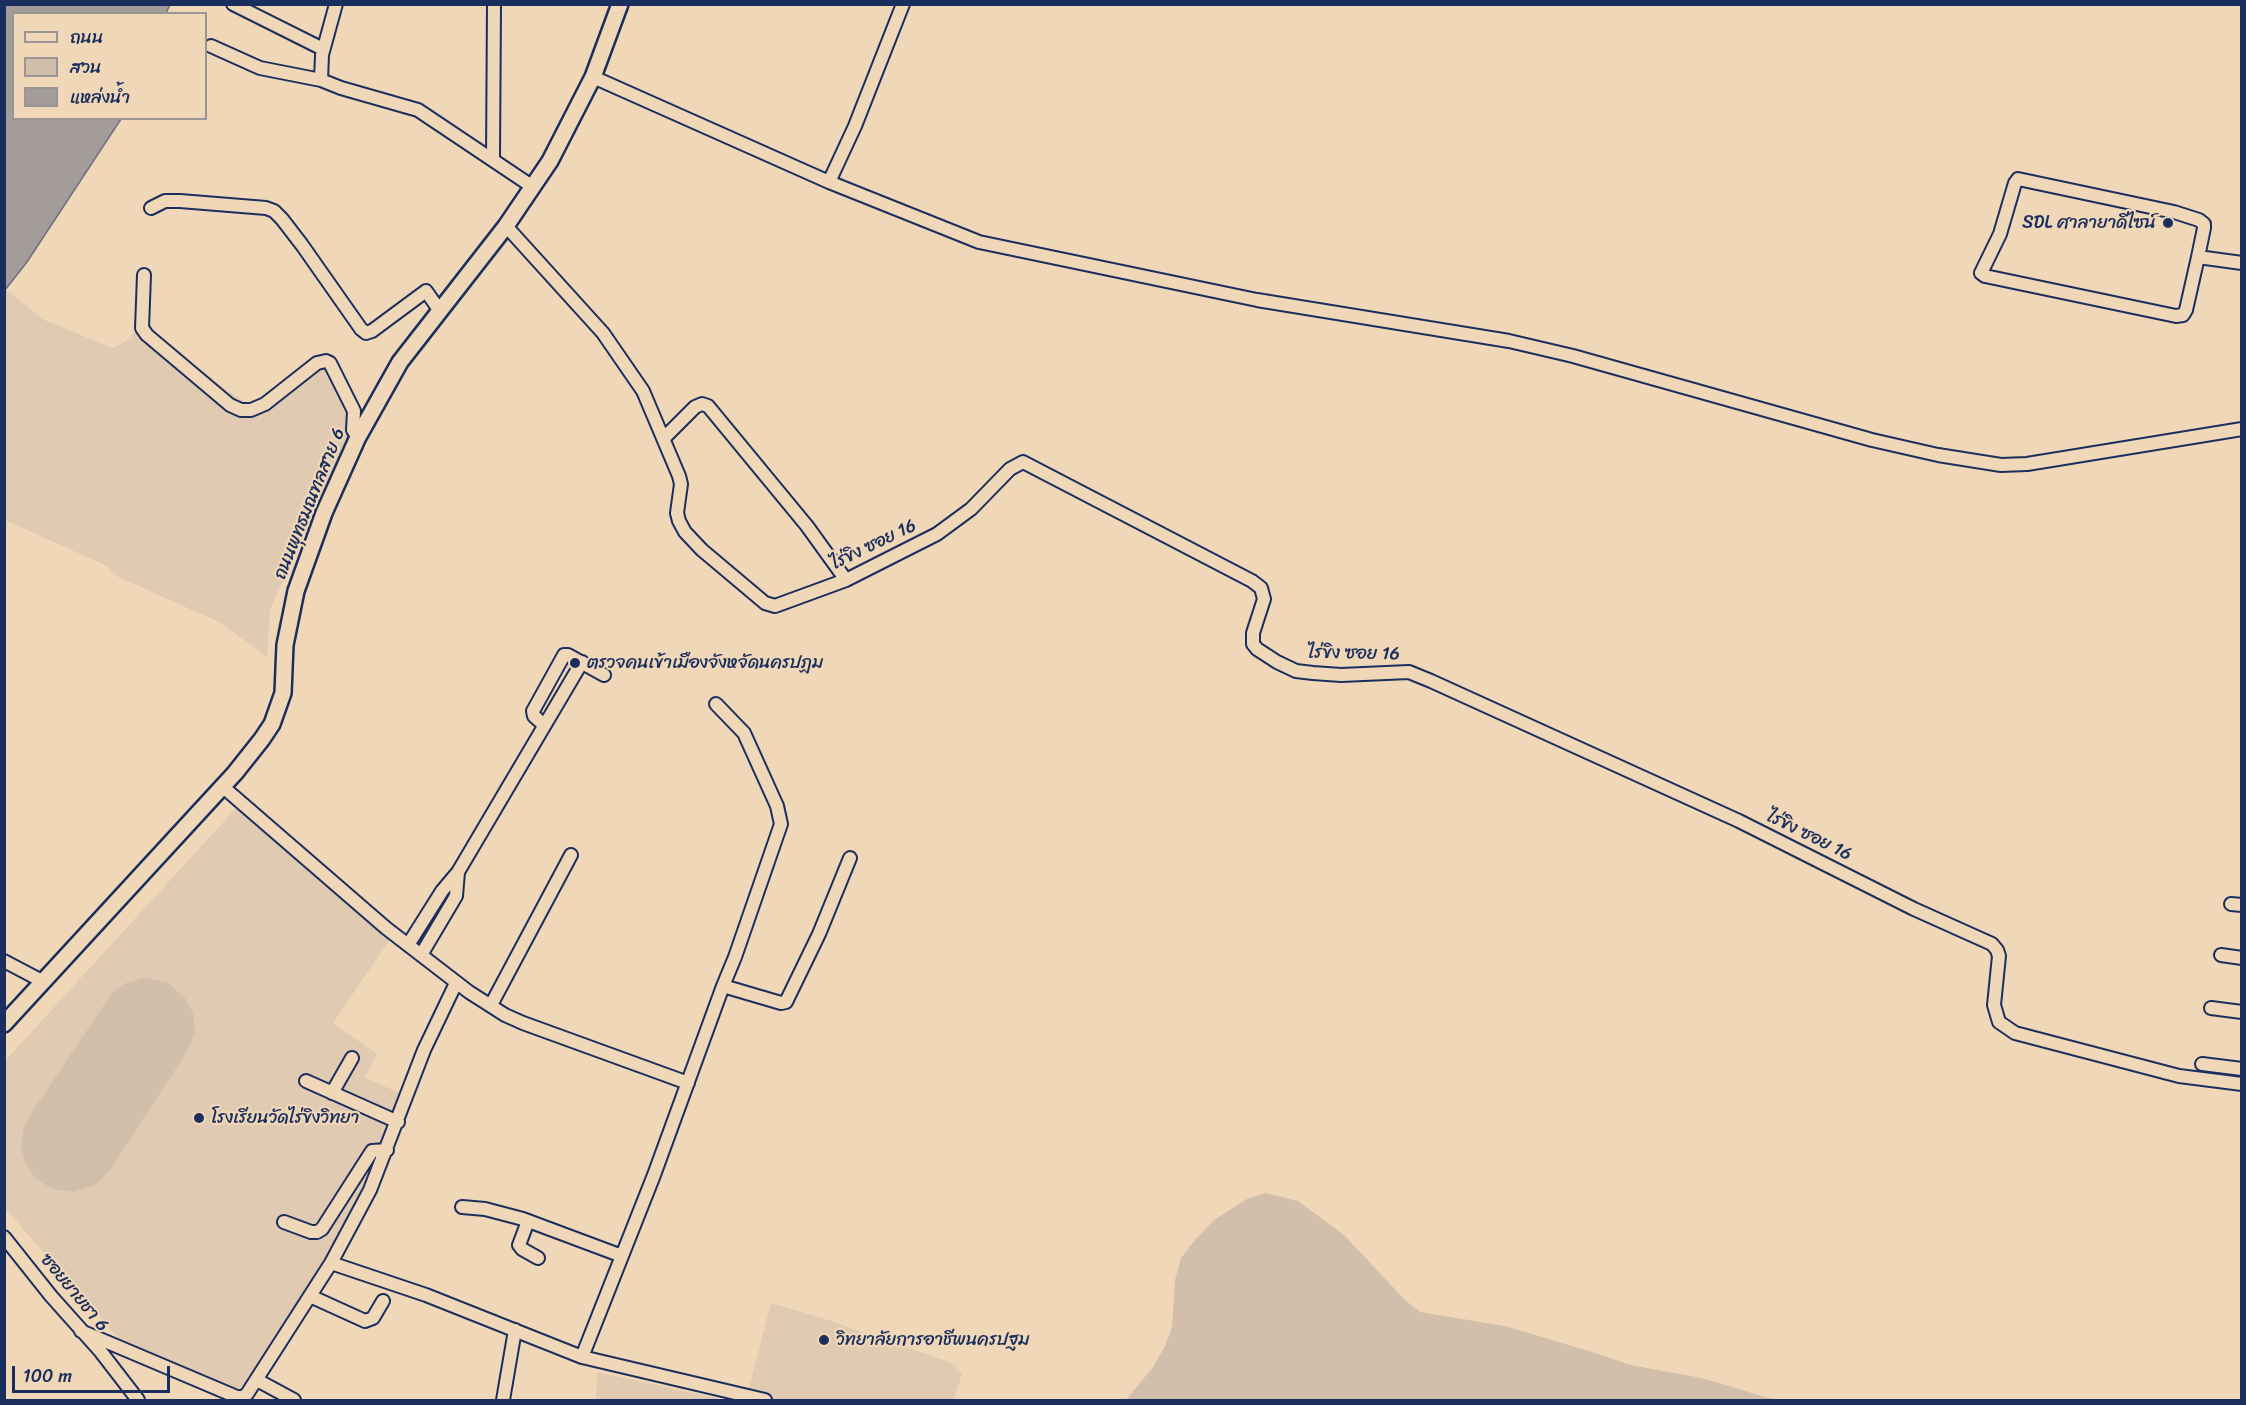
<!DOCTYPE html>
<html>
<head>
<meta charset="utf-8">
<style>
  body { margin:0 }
  #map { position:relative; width:2246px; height:1405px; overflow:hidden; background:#f0d7b8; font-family:Sriracha,"Playpen Sans Thai",sans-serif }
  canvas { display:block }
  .frame { position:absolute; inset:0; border:6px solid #1b2f5e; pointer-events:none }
  .legend { position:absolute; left:12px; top:12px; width:195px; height:108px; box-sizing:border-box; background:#f0d7b8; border:2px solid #9b9494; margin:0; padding:8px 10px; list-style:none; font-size:18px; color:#1b2f5e }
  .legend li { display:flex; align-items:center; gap:12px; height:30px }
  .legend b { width:30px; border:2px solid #9b9494 }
  .scale { position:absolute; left:12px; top:1366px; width:158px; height:27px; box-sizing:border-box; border:3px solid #1b2f5e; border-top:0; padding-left:8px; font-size:18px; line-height:21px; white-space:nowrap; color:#1b2f5e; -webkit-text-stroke:4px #f0d7b8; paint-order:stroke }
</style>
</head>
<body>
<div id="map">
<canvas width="2246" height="1405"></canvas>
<div class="frame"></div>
<ul class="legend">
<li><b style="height:8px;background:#f0d7b8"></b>ถนน</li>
<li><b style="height:16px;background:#d1bfab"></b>สวน</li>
<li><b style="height:16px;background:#a49c98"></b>แหล่งน้ำ</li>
</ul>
<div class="scale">100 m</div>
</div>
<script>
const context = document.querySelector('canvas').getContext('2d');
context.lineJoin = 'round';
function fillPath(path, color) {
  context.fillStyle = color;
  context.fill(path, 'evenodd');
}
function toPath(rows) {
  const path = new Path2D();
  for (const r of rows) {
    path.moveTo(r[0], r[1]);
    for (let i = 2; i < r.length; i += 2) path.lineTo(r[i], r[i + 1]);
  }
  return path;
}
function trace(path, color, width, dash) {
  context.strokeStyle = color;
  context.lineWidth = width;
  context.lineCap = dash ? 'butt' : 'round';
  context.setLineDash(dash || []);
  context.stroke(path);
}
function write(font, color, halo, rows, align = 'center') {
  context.font = font + ' Sriracha,"Playpen Sans Thai",sans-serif';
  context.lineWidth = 4.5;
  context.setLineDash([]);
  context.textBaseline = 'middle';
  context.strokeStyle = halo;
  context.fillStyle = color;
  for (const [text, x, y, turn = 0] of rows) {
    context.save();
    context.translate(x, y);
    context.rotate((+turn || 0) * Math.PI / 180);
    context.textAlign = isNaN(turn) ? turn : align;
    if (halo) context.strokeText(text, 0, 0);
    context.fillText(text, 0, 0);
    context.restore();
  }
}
fillPath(toPath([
  [5,289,44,320,113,348,126,341,142,324,229,392,254,407,328,352,360,414,270,609,267,657,219,622,114,575,107,566,5,520],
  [238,806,391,938,333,1023,377,1054,365,1078,402,1094,360,1204,253,1382,235,1389,118,1338,5,1208,4,1062],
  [771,1303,822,1318,952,1363,962,1373,954,1400,746,1400],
  [597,1372,725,1400,596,1400]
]), '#e0cab1');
fillPath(toPath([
  [145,978,168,983,185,998,193,1013,195,1031,188,1050,112,1167,97,1184,74,1192,52,1189,35,1178,24,1160,21,1147,23,1130,28,1118,112,993,126,983],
  [1266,1193,1298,1201,1344,1235,1406,1301,1420,1312,1505,1326,1602,1355,1630,1365,1702,1378,1775,1400,1126,1400,1153,1367,1165,1346,1172,1327,1175,1280,1181,1258,1195,1240,1214,1220,1247,1199]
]), '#d1bfab');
const water = toPath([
  [5,4,170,5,166,13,14,14,14,118,121,119,27,262,5,290,5,4]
]);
fillPath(water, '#a49c98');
trace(water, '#6d7081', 1.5);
const minor = toPath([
  [233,4,323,49],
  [336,4,322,55,321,80,341,88,418,110,533,187],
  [211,46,260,68,321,80],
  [593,77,829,182,979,242,1257,300,1509,341,1573,356,1872,440,1938,455,2001,465,2027,464,2242,429],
  [493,160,494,4],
  [829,182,855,126,903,4],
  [151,208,165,201,180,201,266,208,274,211,282,219,302,245,361,329,366,333,372,331,426,291,440,311],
  [506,226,603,333,643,391,679,476,681,484,677,513,679,521,685,532,702,550,765,603,775,606,846,580,937,534,971,509,1010,469,1023,462,1252,581,1261,588,1264,599,1253,633,1253,644,1257,649,1277,662,1296,671,1313,673,1341,675,1409,672,1431,681,1739,821,1914,909,1992,944,1997,950,1999,956,1994,1005,1999,1022,2015,1033,2179,1076,2242,1084],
  [2198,257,2204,228,2204,224,2199,220,2174,212,2018,179,2015,183,2000,234,1981,273,1985,276,2176,316,2183,315,2186,310,2198,257,2242,263],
  [144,275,142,328,147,335,230,405,241,410,251,410,265,404,317,363,326,361,330,363,354,411,353,430,358,437],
  [664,438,695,407,702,404,708,406,807,526,846,580],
  [716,704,744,733,777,806,781,824,735,957,723,986],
  [544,725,534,716,533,711,564,655,568,655,604,675],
  [222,786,386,928,469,992,505,1015,523,1023,688,1083],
  [2231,904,2242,905],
  [408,945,442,891,458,872,582,662],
  [421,955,456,896,458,872],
  [2221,955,2242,958],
  [4,961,44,982],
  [491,1005,571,855],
  [2211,1008,2242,1012],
  [2202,1064,2242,1069],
  [306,1081,398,1122],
  [332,1093,352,1058],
  [462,1207,485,1209,523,1219,622,1256],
  [528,1221,519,1245,522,1249,538,1258],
  [284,1222,311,1232,317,1232,322,1229,372,1151,387,1150],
  [4,1237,51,1296,101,1352,138,1400],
  [331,1263,426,1295,582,1357,765,1400],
  [310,1296,365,1321,373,1318,383,1301],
  [81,1331,237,1397,243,1397,247,1394,331,1263,370,1190,424,1050,456,983],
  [582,1357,654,1175,723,986,781,1003,786,1002,819,934,850,858],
  [257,1380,294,1400],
  [503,1400,515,1330]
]);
const major = toPath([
  [4,1024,235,773,262,739,272,724,283,693,285,645,296,591,324,513,358,437,400,362,506,226,550,161,593,77,620,4]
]);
trace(minor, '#1b2f5e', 16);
trace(major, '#1b2f5e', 20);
trace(minor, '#f0d7b8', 12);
trace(major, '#f0d7b8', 15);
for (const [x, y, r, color] of [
  [2168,223,6,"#1b2f5e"],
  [575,663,6,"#1b2f5e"],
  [199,1118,6,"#1b2f5e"],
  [824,1340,6,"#1b2f5e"]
]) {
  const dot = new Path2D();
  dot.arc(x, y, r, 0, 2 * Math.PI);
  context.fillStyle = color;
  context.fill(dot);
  trace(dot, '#f0d7b8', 2);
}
write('18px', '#1b2f5e', '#f0d7b8', [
  ["SDL ศาลายาดีไซน์",2156,223,"right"],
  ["ตรวจคนเข้าเมืองจังหจัดนครปฏม",587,663],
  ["โรงเรียนวัดไร่ขิงวิทยา",211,1118],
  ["วิทยาลัยการอาชีพนครปฐม",836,1340]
], 'left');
write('18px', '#1b2f5e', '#f0d7b8', [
  ["ถนนพุทธมณฑลสาย 6",310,504,-68],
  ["ไร่ขิง ซอย 16",874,545,-26],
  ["ไร่ขิง ซอย 16",1354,654,1],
  ["ไร่ขิง ซอย 16",1809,836,26],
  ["ซอยยายชา 6",74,1293,50]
]);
</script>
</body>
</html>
